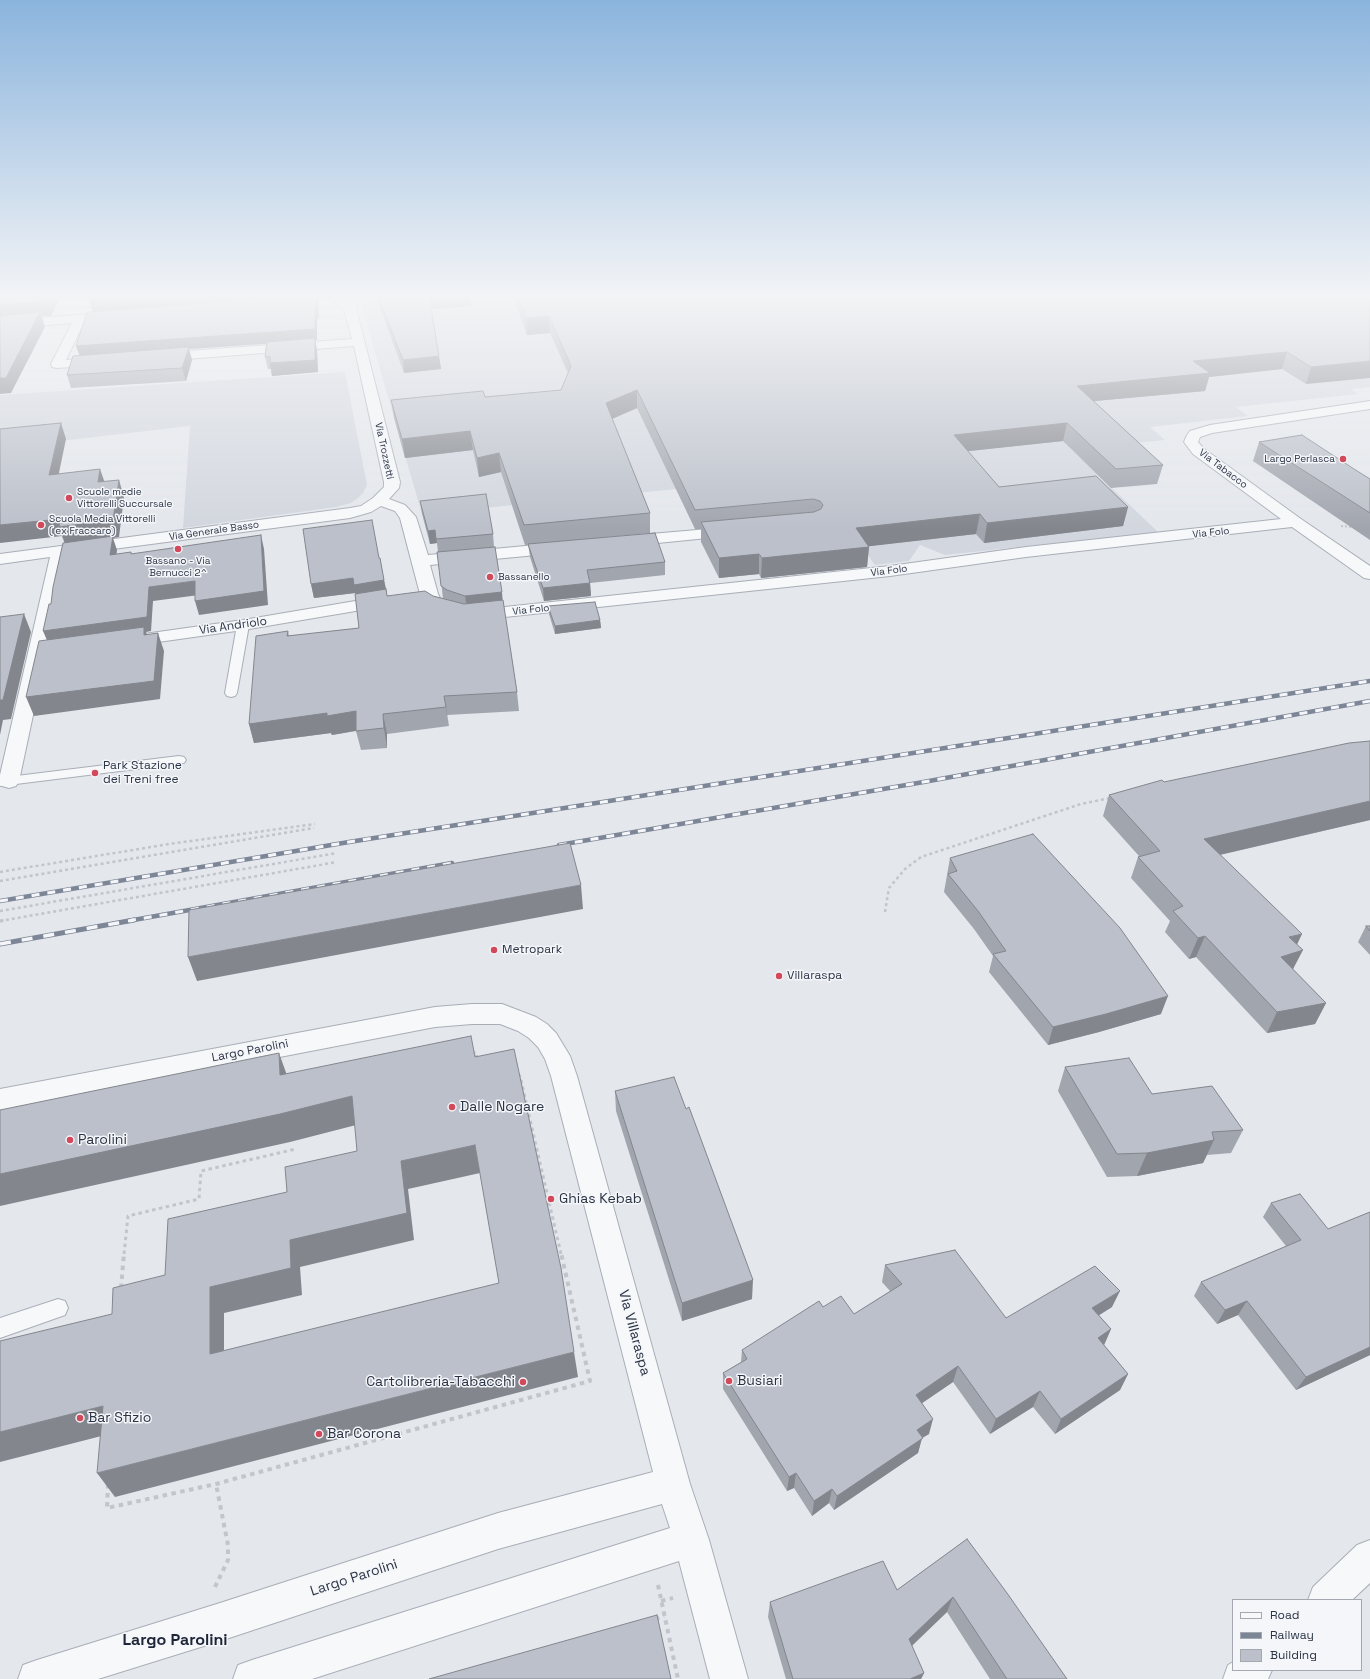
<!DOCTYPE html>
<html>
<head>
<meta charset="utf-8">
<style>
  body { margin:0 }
  #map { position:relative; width:1370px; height:1679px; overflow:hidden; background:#e4e7ec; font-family:"Space Grotesk",sans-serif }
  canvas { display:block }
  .legend { position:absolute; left:1232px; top:1599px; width:130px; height:72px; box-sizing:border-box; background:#f4f6f9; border:1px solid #a4a8b1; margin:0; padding:5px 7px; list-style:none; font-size:12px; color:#2b3445 }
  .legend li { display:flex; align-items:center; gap:8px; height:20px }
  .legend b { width:20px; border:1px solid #a4a8b1 }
</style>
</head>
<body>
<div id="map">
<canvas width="1370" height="1679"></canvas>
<ul class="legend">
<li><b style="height:5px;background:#f7f8fa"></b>Road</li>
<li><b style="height:5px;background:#7d8696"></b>Railway</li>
<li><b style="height:11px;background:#bbc0ca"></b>Building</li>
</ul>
</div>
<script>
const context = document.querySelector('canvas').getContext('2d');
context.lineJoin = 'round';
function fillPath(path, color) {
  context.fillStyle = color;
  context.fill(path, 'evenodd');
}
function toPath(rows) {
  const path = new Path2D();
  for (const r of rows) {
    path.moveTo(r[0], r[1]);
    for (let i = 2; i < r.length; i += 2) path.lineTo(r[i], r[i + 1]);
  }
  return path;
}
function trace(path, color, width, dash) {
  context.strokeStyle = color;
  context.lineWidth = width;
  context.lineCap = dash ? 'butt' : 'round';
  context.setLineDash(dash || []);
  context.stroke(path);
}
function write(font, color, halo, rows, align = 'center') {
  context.font = font + ' "Space Grotesk",sans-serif';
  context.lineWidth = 3;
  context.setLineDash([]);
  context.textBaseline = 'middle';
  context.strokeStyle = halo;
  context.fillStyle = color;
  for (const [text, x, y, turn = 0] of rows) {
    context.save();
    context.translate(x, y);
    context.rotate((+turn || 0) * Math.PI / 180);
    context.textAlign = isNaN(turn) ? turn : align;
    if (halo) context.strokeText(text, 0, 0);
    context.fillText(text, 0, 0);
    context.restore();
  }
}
fillPath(toPath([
  [358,294,1370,294,1370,387,1351,389,1358,394,1236,407,1248,416,1150,427,1165,440,1071,449,1158,532,945,555,920,545,909,561,875,565,809,476,422,514],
  [345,372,367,485,363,493,358,498,351,503,336,507,183,528,190,426,0,448,0,395]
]), '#d2d6de');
const lane = toPath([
  [243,622,247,623,249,625,237,693,235,696,231,697,227,696,225,693,237,625,239,623,243,622],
  [179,756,184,757,186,760,184,763,0,786,0,778,179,756],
  [58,1299,65,1301,68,1308,65,1315,0,1338,0,1318,58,1299]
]);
const street = toPath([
  [322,294,337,294,344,297,343,294,355,294,356,308,400,482,399,488,389,499,405,505,416,517,428,555,558,543,564,545,566,548,564,551,558,553,430,565,438,594,441,600,448,605,467,611,890,566,1026,547,1281,519,1193,454,1184,442,1187,435,1190,431,1210,425,1370,401,1370,409,1212,433,1200,437,1198,442,1203,448,1301,519,1370,566,1370,579,1364,578,1292,527,1026,557,890,576,467,621,436,613,428,607,420,594,400,518,395,511,381,506,371,512,350,518,67,555,19,781,16,786,9,788,2,786,0,783,0,775,50,557,0,564,0,554,350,508,361,506,373,498,384,487,384,482,354,346,160,361,156,360,154,357,156,354,160,353,352,339,344,309,322,294],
  [91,314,95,315,97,318,95,321,84,322,66,360,101,357,105,358,107,361,105,364,101,365,57,368,52,367,51,364,72,323,0,329,0,321,91,314],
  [731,527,737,529,739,532,737,535,628,546,622,544,620,541,622,538,628,536,731,527],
  [385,596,391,597,394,601,391,605,243,630,130,646,124,645,121,641,124,637,130,636,243,620,385,596],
  [472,1004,502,1004,536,1017,547,1024,556,1033,570,1056,577,1076,690,1484,709,1540,748,1679,710,1679,679,1561,312,1679,233,1679,238,1665,252,1660,670,1528,662,1504,498,1549,220,1641,98,1679,18,1679,23,1665,37,1660,220,1603,498,1513,653,1472,551,1076,545,1059,538,1047,529,1038,518,1031,500,1024,472,1024,435,1027,0,1111,0,1089,435,1007,472,1004],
  [1370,1540,1370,1583,1352,1600,1308,1600,1313,1587,1357,1545,1370,1540],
  [1233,1662,1233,1670,1272,1670,1268,1679,1223,1679,1228,1665,1233,1662]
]);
trace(lane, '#a9aeb7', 2);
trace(street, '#a9aeb7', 2);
trace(toPath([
  [1341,526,1352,527]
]), '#c2c5cb', 2, [2, 2]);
trace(toPath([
  [0,872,169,844,315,824],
  [0,881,314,828],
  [0,911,337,853],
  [885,912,889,888,905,869,921,857,1081,804,1110,798],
  [0,921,337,862]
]), '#c2c5cb', 2.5, [3, 3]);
trace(toPath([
  [0,921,6,920],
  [472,1053,476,1052,477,1059],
  [517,1076,520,1076,561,1254],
  [124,1254,128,1216,199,1199,201,1171,296,1149]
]), '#c2c5cb', 3, [3.5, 3.5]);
trace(toPath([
  [121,1288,124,1253],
  [108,1484,107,1508,216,1484,590,1381,561,1253],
  [658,1585,678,1679],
  [215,1587,228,1560,228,1545,216,1484],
  [661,1601,673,1598],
  [655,1619,664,1616]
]), '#c2c5cb', 4, [4.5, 4.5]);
fillPath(lane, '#f7f8fa');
fillPath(street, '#f7f8fa');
const railFar1 = toPath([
  [559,845,918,783,1370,701],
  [0,901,349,842,1370,681],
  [128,921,452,863]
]);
const rail = toPath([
  [0,944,134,920]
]);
trace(railFar1, '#7d8696', 4.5);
trace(rail, '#7d8696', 5);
trace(railFar1, '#f4f6f9', 3, [8]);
trace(rail, '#f4f6f9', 3.5, [11]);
fillPath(toPath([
  [375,294,469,294,471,306,431,309,441,369,404,373],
  [512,294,1044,294,1045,295,1370,294,1306,384,1282,369,1209,377,1205,391,1094,401,1163,465,1157,484,1111,488,1063,441,968,451,999,487,1128,507,1123,526,984,543,976,534,868,546,869,547,867,567,761,578,759,574,719,578,701,542,701,529,695,529,637,408,612,419,650,513,650,533,525,545,501,472,479,477,473,450,405,458,394,418,391,400,485,397,561,390,568,373,550,333,527,335],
  [318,299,319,318,317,319,317,340,315,340,317,350,318,372,272,376,271,369,268,369,265,357,266,344,189,349,192,360,186,381,71,388,67,375,80,355,93,311,89,301],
  [1259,442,1354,469,1370,479,1370,540,1253,461],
  [420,501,493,534,494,547,517,692,519,711,447,715,449,726,387,734,387,748,361,750,356,731,332,735,331,733,254,743,249,724,288,631,289,636,359,628,355,593,314,598,311,584,380,558,387,596,433,596,443,599,437,543,430,544,422,514],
  [528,544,665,562,665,575,590,583,591,596,544,601,530,557],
  [548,606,600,620,601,628,555,634,549,614],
  [1164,782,1370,820,1220,855,1297,945,1293,970,1326,1003,1315,1024,1267,1033,1196,957,1189,959,1165,932,1170,921,1131,878,1138,857,1139,856,1103,816,1109,795],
  [950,858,1161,1014,1099,1032,1048,1045,989,972,993,956,974,929,944,892],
  [1366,926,1370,926,1370,955,1358,942],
  [1065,1067,1152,1094,1243,1130,1231,1153,1207,1155,1203,1163,1137,1176,1107,1177,1058,1091],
  [615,1091,686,1109,752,1299,682,1321,616,1111],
  [1271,1203,1328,1229,1370,1212,1370,1355,1296,1390,1238,1315,1217,1324,1194,1296,1201,1282,1286,1246,1263,1217],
  [885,1265,1006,1318,1112,1307,1099,1315,1111,1329,1104,1345,1128,1374,1120,1390,1055,1434,1033,1407,990,1434,953,1382,922,1403,929,1434,922,1438,918,1453,834,1510,829,1503,812,1516,794,1488,787,1491,723,1389,723,1373,741,1362,742,1350,823,1307,854,1314,890,1291,882,1282],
  [967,1539,1067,1679,990,1679,947,1612,912,1646,924,1673,921,1679,786,1679,768,1617,770,1602,897,1590]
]), '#a1a5ae');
fillPath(toPath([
  [50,294,62,294,51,316,42,316,45,327,11,393,0,394,0,305],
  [184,294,306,294,299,298,93,313,89,301],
  [316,294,317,294,318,299,319,318,317,319,317,340,315,340,317,350,318,372,272,376,270,363,315,340,189,349,192,360,186,381,182,368,80,357,76,346,315,307],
  [469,294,471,306,431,309,429,297],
  [549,316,550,333,527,335,526,318],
  [1287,352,1282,369,1209,377,1205,391,1073,403,1077,386,1193,361],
  [439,356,441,369,404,373,403,360],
  [1370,361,1370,378,1306,384,1311,367],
  [637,390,637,408,607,421,606,403],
  [61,423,66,439,55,492,49,475],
  [1067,423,1063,441,951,453,954,435],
  [470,431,473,450,405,458,402,439],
  [499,453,501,472,479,477,477,458],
  [100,469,106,486,98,482],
  [119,480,124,497,119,537,113,538,117,550,115,568,65,544,62,536,0,543,0,525],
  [1128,507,1123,526,984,543,987,523],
  [980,514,976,534,854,548,856,528],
  [435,530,437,543,430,544,428,531],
  [261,535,264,549,268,605,199,615,195,601],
  [869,547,867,567,761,578,762,558],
  [759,554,759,574,719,578,719,558],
  [353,578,384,580,387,594,357,599,355,593,314,598,311,584],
  [195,581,199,595,153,601,151,631,146,632,150,645,144,635,49,645,43,631,149,587],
  [590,583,591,596,544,601,543,588],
  [502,592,503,606,467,609,465,596],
  [24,614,31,632,11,719,3,720,0,735,0,700],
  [600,620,601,628,555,634,555,626],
  [158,633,164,651,160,699,34,716,26,697],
  [444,696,447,715,449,726,446,707],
  [356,711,360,730,332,735,331,733,254,743,249,724,327,713],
  [383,714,387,734,387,748,384,728],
  [1370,801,1370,820,1197,860,1204,839],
  [581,885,583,909,197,981,188,957],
  [1302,934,1293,953,1303,950,1292,971,1271,978,1289,937],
  [1205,936,1196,957,1189,959,1198,938],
  [1168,996,1161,1014,1099,1032,1048,1045,1053,1027],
  [1326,1003,1315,1024,1267,1033,1277,1012],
  [279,1053,289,1081,280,1075],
  [352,1096,360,1124,290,1142,0,1206,0,1174],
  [1214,1140,1203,1163,1137,1176,1147,1153],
  [475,1145,480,1173,408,1189,414,1240,300,1267,302,1295,224,1313,224,1380,210,1354,210,1287,290,1240,401,1161],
  [753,1280,752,1299,682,1321,682,1303],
  [1120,1291,1112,1307,1085,1324,1092,1308],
  [1247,1301,1238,1315,1217,1324,1225,1310],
  [1111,1329,1104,1345,1098,1338],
  [1370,1347,1370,1355,1296,1390,1306,1377],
  [574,1352,578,1377,115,1497,97,1473],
  [958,1366,953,1382,912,1410,916,1395],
  [1128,1374,1120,1390,1055,1434,1061,1419],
  [1040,1391,1033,1407,990,1434,996,1419],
  [103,1406,121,1431,0,1462,0,1432],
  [933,1419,929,1434,922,1438,918,1453,834,1510,837,1496,917,1430],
  [796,1473,794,1488,787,1491,789,1477],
  [832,1489,829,1503,812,1516,814,1501],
  [953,1597,947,1612,903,1654,909,1639],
  [924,1673,921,1679,910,1679]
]), '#83868d');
const building = toPath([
  [0,294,50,294,46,301,0,305,0,294],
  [91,294,184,294,89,301,91,294],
  [304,294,316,294,317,307,315,307,315,329,76,346,87,312,297,296,304,294],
  [377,294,469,294,429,297,439,356,403,360,377,294],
  [517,294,1044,294,1045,295,1054,294,1370,294,1370,361,1311,367,1287,352,1193,361,1210,373,1077,386,1163,465,1116,469,1067,423,954,435,999,487,1096,476,1128,507,987,523,980,514,856,528,869,547,762,558,759,554,719,558,701,522,814,512,821,509,823,505,820,501,813,499,695,510,637,390,606,403,650,513,524,525,499,453,477,458,470,431,402,439,391,400,483,391,485,397,561,390,571,366,549,316,526,318,517,294],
  [40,312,6,378,0,378,0,316,40,312],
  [315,338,315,360,270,363,270,356,265,357,267,342,315,338],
  [189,347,182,368,67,375,73,356,189,347],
  [61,423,49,475,100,469,98,482,119,480,113,520,59,527,60,519,0,525,0,429,61,423],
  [1302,435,1354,469,1370,479,1370,513,1259,442,1302,435],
  [486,494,493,534,436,539,435,530,428,531,420,501,486,494],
  [372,520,379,558,380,558,384,580,354,585,353,578,311,584,303,529,372,520],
  [655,533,665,562,587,570,590,583,543,588,528,544,655,533],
  [261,535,264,591,195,601,195,581,149,587,147,617,43,631,49,604,51,604,53,587,63,543,113,536,110,555,131,552,131,554,261,535],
  [495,547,502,592,465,596,447,590,441,586,437,552,495,547],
  [386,589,387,596,425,591,433,596,464,604,503,600,517,692,444,696,446,707,383,714,384,728,356,731,356,711,327,716,327,713,249,724,256,636,288,631,287,636,359,628,355,594,386,589],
  [595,602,600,620,555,626,548,606,595,602],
  [24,614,3,700,0,700,0,617,24,614],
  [144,627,144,635,158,633,154,681,26,697,39,641,144,627],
  [1370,741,1370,801,1204,839,1302,934,1289,937,1303,950,1281,957,1326,1003,1277,1012,1205,936,1198,938,1173,911,1183,906,1138,857,1160,851,1109,795,1162,780,1164,782,1349,743,1370,741],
  [1033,834,1120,928,1168,996,1106,1014,1053,1027,993,954,1006,951,978,911,948,874,957,871,950,858,1033,834],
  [570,843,581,885,188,957,189,910,570,843],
  [1366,926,1370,926,1370,931,1366,926],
  [471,1036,475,1057,514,1049,561,1268,574,1352,97,1473,103,1406,0,1432,0,1341,112,1314,113,1288,165,1275,168,1219,287,1192,285,1167,357,1151,352,1096,280,1114,0,1174,0,1110,279,1053,280,1075,471,1036],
  [475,1145,499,1283,210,1354,210,1287,291,1268,290,1240,407,1213,401,1161,475,1145],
  [1129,1058,1152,1094,1212,1086,1243,1130,1212,1132,1214,1140,1147,1153,1117,1154,1065,1067,1129,1058],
  [674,1077,686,1109,689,1107,753,1280,682,1303,615,1091,674,1077],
  [1300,1194,1328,1229,1370,1212,1370,1347,1306,1377,1247,1301,1225,1310,1201,1282,1301,1240,1271,1203,1300,1194],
  [955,1250,1006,1318,1095,1266,1120,1291,1092,1308,1111,1329,1098,1338,1128,1374,1061,1419,1040,1391,996,1419,958,1366,916,1395,933,1419,917,1430,923,1438,837,1496,832,1489,814,1501,796,1473,789,1477,723,1373,747,1359,742,1350,819,1301,823,1307,841,1296,854,1314,902,1284,885,1265,955,1250],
  [967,1539,1007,1593,1067,1679,1007,1679,953,1597,909,1639,924,1673,910,1679,793,1679,770,1602,883,1561,897,1590,967,1539],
  [657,1615,671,1679,429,1679,657,1615]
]);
fillPath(building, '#bbc0ca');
trace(building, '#83868d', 1);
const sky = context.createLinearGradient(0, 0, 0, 529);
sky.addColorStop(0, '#8bb4dd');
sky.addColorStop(0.56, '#f3f4f6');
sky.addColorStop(1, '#f3f4f600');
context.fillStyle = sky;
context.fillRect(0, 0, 1370, 529);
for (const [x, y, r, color] of [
  [1343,459,4,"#d1495b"],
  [69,498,4,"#d1495b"],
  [41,525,4,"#d1495b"],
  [178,549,4,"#d1495b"],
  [490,577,4,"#d1495b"],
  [95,773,4,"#d1495b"],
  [494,950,4,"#d1495b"],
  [779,976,4,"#d1495b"],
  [452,1107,4,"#d1495b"],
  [70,1140,4,"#d1495b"],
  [551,1199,4,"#d1495b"],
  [729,1381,4,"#d1495b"],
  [523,1382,4,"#d1495b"],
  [80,1418,4,"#d1495b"],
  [319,1434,4,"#d1495b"]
]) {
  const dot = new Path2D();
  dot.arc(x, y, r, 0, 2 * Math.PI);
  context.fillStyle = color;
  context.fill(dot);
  trace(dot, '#f4f6f9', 1.5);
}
write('10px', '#2b3445', '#f4f6f9', [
  ["Via Trozzetti",384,451,78],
  ["Via Tabacco",1223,469,37],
  ["Via Generale Basso",214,531,-8],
  ["Via Folo",1211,533,-6],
  ["Via Folo",889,571,-7],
  ["Via Folo",531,610,-6]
]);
write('10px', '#2b3445', '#f4f6f9', [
  ["Largo Perlasca",1335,459,"right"],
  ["Scuole medie",77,492],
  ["Vittorelli Succursale",77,504],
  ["Scuola Media Vittorelli",49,519],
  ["( ex Fraccaro)",49,531],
  ["Bassano - Via",178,561,"center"],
  ["Bernucci 2^",178,573,"center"],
  ["Bassanello",498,577]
], 'left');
write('12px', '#2b3445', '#f4f6f9', [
  ["Via Andriolo",233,626,-8],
  ["Largo Parolini",250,1051,-11]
]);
write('12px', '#2b3445', '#f4f6f9', [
  ["Park Stazione",103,766],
  ["dei Treni free",103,780],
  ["Metropark",502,950],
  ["Villaraspa",787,976]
], 'left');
write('14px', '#2b3445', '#f4f6f9', [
  ["Dalle Nogare",460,1107],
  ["Parolini",78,1140],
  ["Ghias Kebab",559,1199],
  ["Busiari",737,1381],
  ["Cartolibreria-Tabacchi",515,1382,"right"],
  ["Bar Sfizio",88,1418],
  ["Bar Corona",327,1434]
], 'left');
write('14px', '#2b3445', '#f4f6f9', [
  ["Via Villaraspa",634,1333,75],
  ["Largo Parolini",354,1578,-18]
]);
write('bold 16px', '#1d2536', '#f4f6f9', [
  ["Largo Parolini",175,1641]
]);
</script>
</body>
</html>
